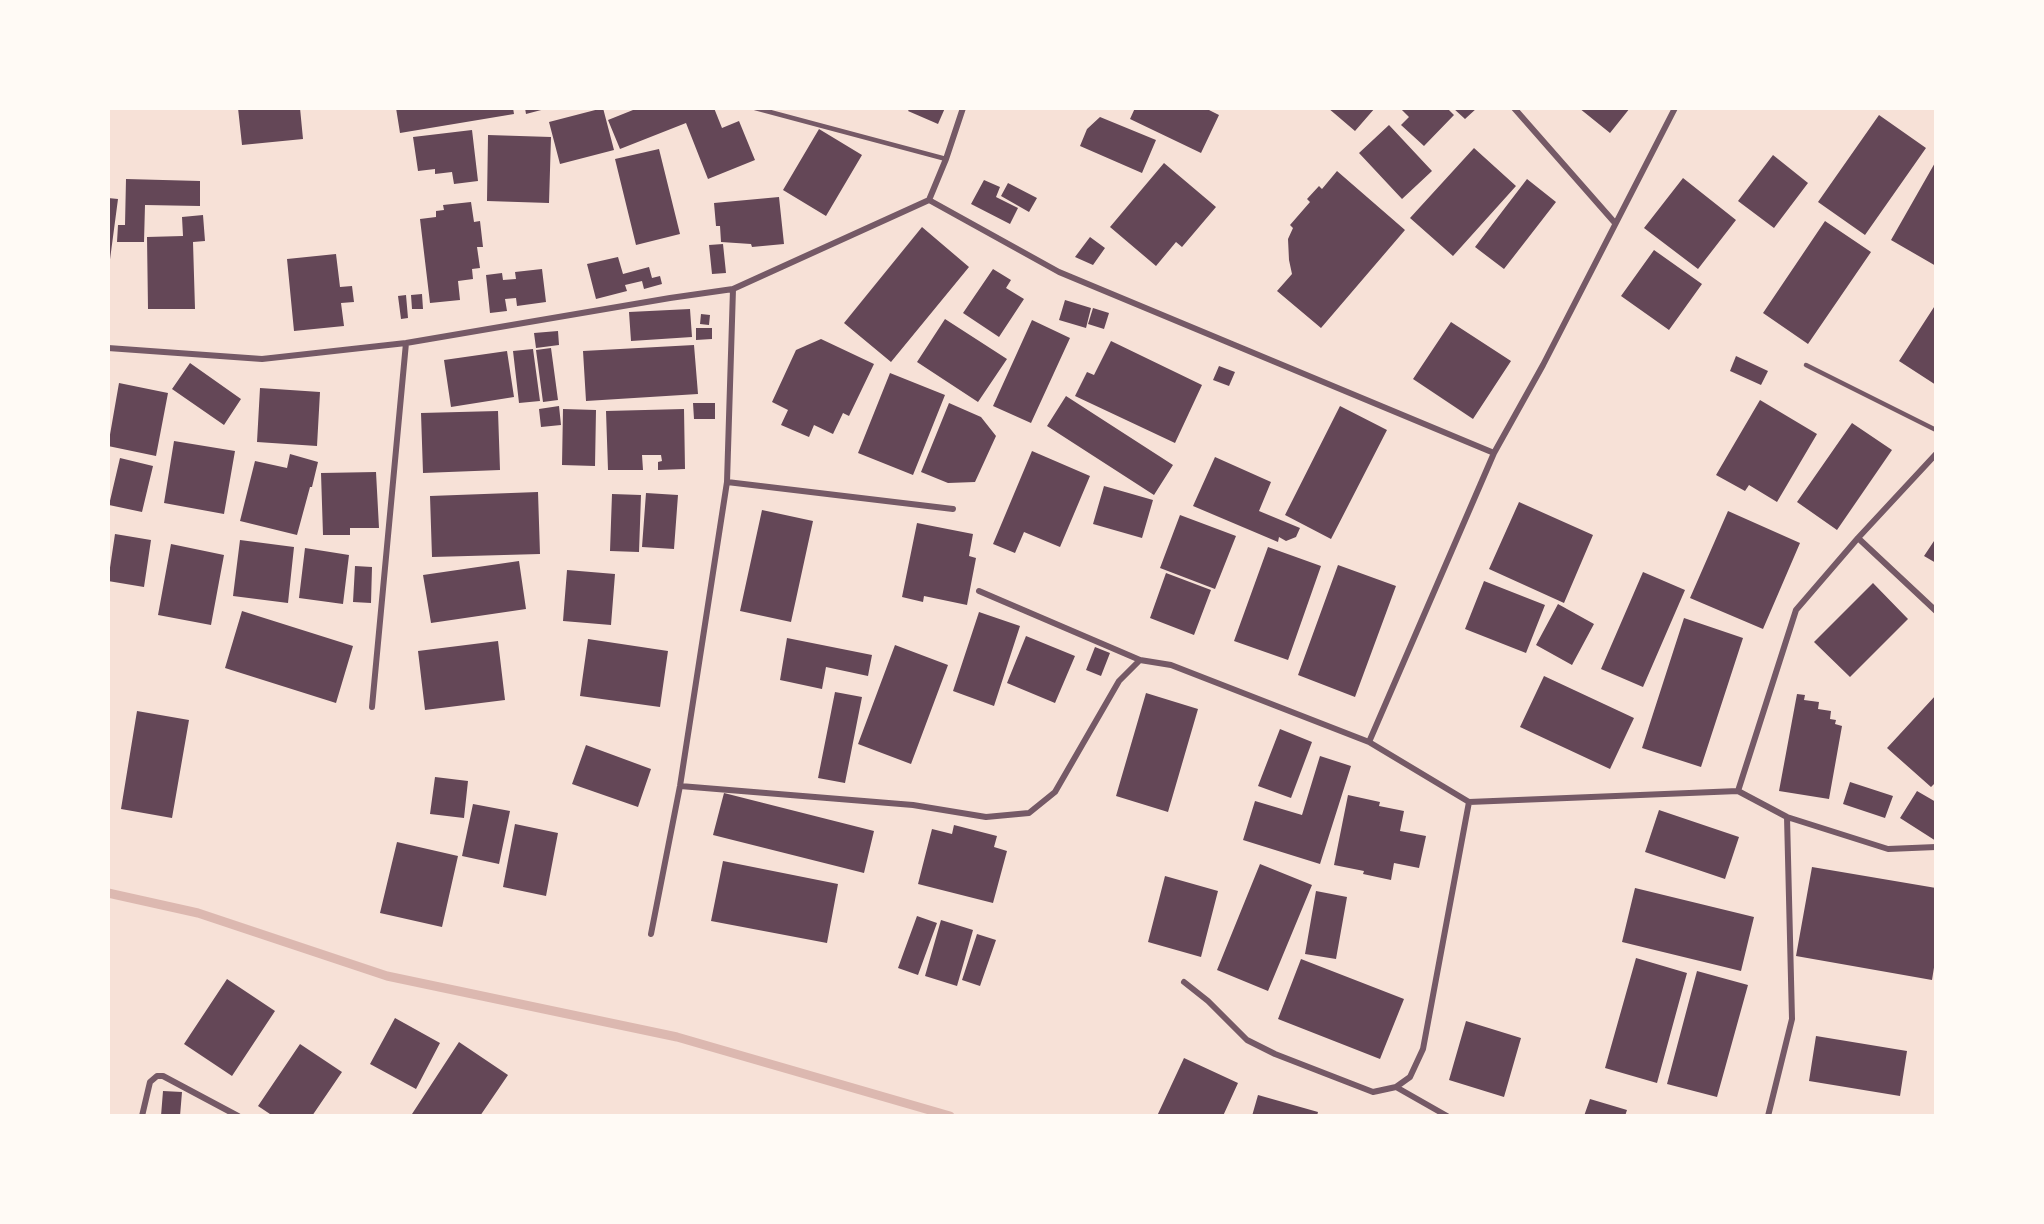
<!DOCTYPE html>
<html>
<head>
<meta charset="utf-8">
<style>
  body { margin:0 }
  #map { position:relative; width:2044px; height:1224px; overflow:hidden; background:#f7e1d7; font-family:"Sofia Sans Condensed",sans-serif }
  canvas { display:block }
  .frame { position:absolute; inset:0; border:110px solid #fffaf5; pointer-events:none }
</style>
</head>
<body>
<div id="map">
<canvas width="2044" height="1224"></canvas>
<div class="frame"></div>
</div>
<script>
const context = document.querySelector('canvas').getContext('2d');
context.lineJoin = 'round';
function toPath(rows) {
  const path = new Path2D();
  for (const r of rows) {
    path.moveTo(r[0], r[1]);
    for (let i = 2; i < r.length; i += 2) path.lineTo(r[i], r[i + 1]);
  }
  return path;
}
function trace(path, color, width, dash) {
  context.strokeStyle = color;
  context.lineWidth = width;
  context.lineCap = dash ? 'butt' : 'round';
  context.setLineDash(dash || []);
  context.stroke(path);
}
function fillPath(path, color) {
  context.fillStyle = color;
  context.fill(path, 'evenodd');
}
trace(toPath([
  [108,893,198,913,387,976,677,1037,950,1116]
]), '#dcb8b0', 9);
fillPath(toPath([
  [238,108,300,108,303,139,242,145],
  [396,108,513,108,514,114,400,133],
  [525,108,545,108,545,109,526,114],
  [603,108,614,150,560,164,549,122],
  [638,108,681,108,681,110,687,108,714,108,722,128,739,121,755,160,708,179,686,123,620,149,608,120],
  [910,108,945,108,938,124,908,111],
  [1135,108,1205,108,1219,115,1201,153,1130,119],
  [1328,108,1375,108,1355,131],
  [1400,108,1447,108,1454,115,1424,146,1401,125,1409,117],
  [1453,108,1477,108,1465,119],
  [1579,108,1630,108,1610,133],
  [1879,115,1926,148,1865,235,1818,202],
  [1100,117,1156,140,1142,173,1080,146,1087,129],
  [1389,125,1432,171,1402,199,1359,153],
  [819,129,862,155,826,216,783,190],
  [472,130,478,181,454,184,452,172,435,174,435,169,418,171,413,137],
  [488,135,551,137,549,203,487,201],
  [1474,148,1516,186,1453,256,1410,218],
  [659,149,680,234,636,245,615,159],
  [1773,155,1808,183,1774,228,1738,201],
  [1936,161,1936,266,1891,240],
  [1164,163,1216,207,1182,247,1176,242,1156,266,1110,227],
  [1337,171,1405,230,1321,328,1277,291,1292,274,1289,260,1288,239,1293,228,1290,225,1310,202,1307,199,1319,186,1322,189],
  [1683,178,1736,220,1698,269,1644,228],
  [126,179,200,181,200,206,145,205,144,242,117,242,118,225,125,225],
  [1527,179,1556,202,1504,269,1475,247],
  [984,180,1000,187,996,197,1018,208,1010,224,971,204],
  [1008,183,1037,198,1029,212,1001,196],
  [779,197,784,244,752,247,751,244,721,242,720,226,716,226,714,203],
  [108,198,118,199,109,267,108,267],
  [471,202,474,222,480,221,483,247,477,247,480,268,472,269,473,279,458,281,460,300,430,303,420,219,436,217,436,211,444,210,443,205],
  [203,215,205,241,193,242,195,309,148,309,147,237,183,236,182,217],
  [1825,221,1871,252,1808,344,1763,313],
  [922,227,969,267,891,362,844,323],
  [1090,237,1105,248,1093,265,1075,257],
  [723,244,726,273,712,274,709,245],
  [1654,250,1702,284,1669,330,1621,296],
  [336,254,340,287,352,286,354,302,341,303,344,326,294,331,287,259],
  [618,257,623,274,649,267,652,278,660,276,662,284,644,289,642,281,625,285,627,291,596,299,587,264],
  [542,269,546,302,517,306,516,298,505,299,507,311,490,313,486,275,502,273,503,280,516,279,515,272],
  [993,269,1011,280,1006,288,1024,299,999,337,963,313],
  [422,294,423,309,412,309,411,295],
  [406,295,408,318,401,319,398,296],
  [1065,300,1091,308,1086,328,1059,320],
  [1936,304,1936,385,1899,361],
  [1093,308,1109,313,1104,329,1088,324],
  [690,309,692,337,631,341,629,312],
  [701,314,710,315,709,325,700,324],
  [945,319,1007,359,978,402,917,362],
  [1032,320,1070,338,1031,423,993,406],
  [1451,322,1511,361,1473,419,1413,379],
  [696,328,712,328,712,339,696,340],
  [558,331,559,345,536,348,534,333],
  [821,339,874,364,849,416,843,413,833,434,814,425,809,437,781,425,788,410,772,402,796,350],
  [1111,341,1202,385,1175,443,1075,396,1087,372,1094,375],
  [694,345,698,394,586,401,583,351],
  [551,348,558,400,543,402,536,350],
  [533,349,540,401,519,403,513,351],
  [507,351,514,397,451,407,444,360],
  [1736,356,1768,371,1761,385,1730,371],
  [190,363,241,399,224,425,172,389],
  [1219,366,1235,372,1229,386,1213,380],
  [890,373,945,395,913,475,858,453],
  [119,383,168,393,156,456,108,446],
  [260,388,320,392,317,446,257,442],
  [1066,396,1173,465,1154,495,1047,426],
  [1760,400,1817,434,1777,502,1749,485,1745,491,1716,475],
  [693,403,715,403,715,419,694,419],
  [949,403,981,417,996,436,975,482,948,483,921,472],
  [559,406,561,425,541,427,539,409],
  [1340,406,1387,430,1331,539,1285,515],
  [563,409,596,410,595,466,562,465],
  [684,409,685,469,658,470,658,462,662,461,661,455,642,455,643,470,608,470,606,411],
  [498,411,500,470,423,473,421,413],
  [1852,423,1892,450,1837,530,1797,502],
  [174,441,235,451,224,514,164,503],
  [1032,451,1090,476,1060,547,1024,532,1015,553,993,544],
  [290,454,318,462,312,487,310,487,297,535,240,521,255,461,287,468],
  [1215,457,1271,482,1259,511,1300,528,1296,537,1286,541,1279,537,1278,542,1193,506],
  [120,458,153,466,142,512,109,505],
  [376,472,379,528,350,528,350,535,323,535,321,473],
  [1104,486,1153,500,1142,538,1093,524],
  [538,492,540,554,432,557,430,496],
  [646,493,678,495,674,549,642,547],
  [612,494,641,495,639,552,610,551],
  [1519,502,1593,535,1564,603,1489,569],
  [762,510,813,521,791,622,740,611],
  [1728,511,1800,543,1763,629,1690,598],
  [1180,515,1236,536,1215,589,1160,568],
  [917,523,973,534,969,556,976,558,967,605,924,596,923,602,902,597],
  [115,534,151,540,144,587,108,581],
  [1936,538,1936,563,1924,556],
  [240,540,294,547,288,603,233,596],
  [171,544,224,555,211,625,158,615],
  [1268,547,1321,566,1288,660,1234,641],
  [305,548,349,555,343,604,299,598],
  [519,561,526,609,431,623,423,575],
  [1338,565,1396,586,1355,697,1298,675],
  [355,566,372,567,371,603,353,602],
  [567,570,615,574,611,625,563,621],
  [1643,572,1685,590,1643,687,1601,669],
  [1166,573,1211,590,1194,635,1150,618],
  [1484,581,1545,605,1526,653,1465,629],
  [1873,583,1908,619,1850,677,1814,642],
  [1558,604,1594,624,1572,665,1536,645],
  [242,611,353,646,336,703,225,668],
  [979,612,1020,626,994,706,953,691],
  [1684,618,1743,638,1701,767,1642,748],
  [1026,636,1075,656,1055,703,1007,683],
  [787,638,872,655,868,676,826,667,822,689,780,680],
  [588,639,668,651,660,707,580,696],
  [498,641,505,700,425,710,418,651],
  [895,645,948,665,911,764,858,744],
  [1095,647,1110,653,1101,676,1086,670],
  [1544,676,1634,718,1610,769,1520,727],
  [835,692,862,697,845,783,818,778],
  [1146,693,1198,709,1168,812,1116,796],
  [1797,694,1805,695,1804,700,1819,702,1818,709,1831,711,1830,719,1836,720,1835,724,1842,726,1829,799,1779,791],
  [1936,695,1936,782,1931,787,1887,748],
  [137,711,189,720,172,818,121,809],
  [1280,729,1312,742,1291,798,1258,786],
  [586,745,651,769,638,807,572,784],
  [1320,756,1351,766,1320,864,1243,840,1255,801,1302,815],
  [435,777,468,781,464,818,430,814],
  [1850,782,1893,796,1885,818,1843,804],
  [1917,791,1936,802,1936,841,1900,818],
  [724,793,874,831,864,873,713,835],
  [1348,795,1380,802,1379,806,1404,811,1400,831,1426,836,1419,868,1394,863,1391,880,1363,874,1364,871,1334,865],
  [473,804,510,811,499,864,462,856],
  [1659,810,1739,837,1725,879,1645,852],
  [515,824,558,833,546,896,503,887],
  [954,825,997,836,994,847,1007,851,993,903,918,884,932,829,952,834],
  [397,842,458,856,442,927,380,913],
  [723,861,838,884,827,943,711,921],
  [1260,864,1312,885,1268,991,1217,970],
  [1812,867,1936,888,1936,955,1932,980,1796,956],
  [1165,876,1218,891,1201,957,1148,942],
  [1635,888,1754,917,1741,971,1622,942],
  [1316,891,1347,897,1336,959,1305,954],
  [917,916,937,923,918,975,898,968],
  [941,920,973,930,957,986,925,976],
  [977,934,996,940,980,986,962,980],
  [1636,958,1687,973,1657,1083,1605,1068],
  [1301,959,1404,999,1380,1059,1278,1019],
  [1697,971,1748,985,1717,1097,1667,1084],
  [227,979,275,1011,232,1076,184,1044],
  [395,1018,440,1043,416,1089,370,1064],
  [1466,1021,1521,1038,1504,1097,1449,1080],
  [1816,1036,1907,1051,1900,1096,1809,1081],
  [459,1042,508,1075,480,1116,416,1116,412,1114],
  [300,1044,342,1072,312,1116,273,1116,258,1106],
  [1184,1058,1238,1083,1223,1116,1157,1116],
  [163,1091,182,1092,180,1116,161,1116],
  [1258,1095,1318,1112,1317,1116,1252,1116],
  [1590,1099,1627,1110,1625,1116,1584,1116]
]), '#644757');
trace(toPath([
  [755,108,946,159],
  [1806,365,1936,430]
]), '#755966', 4.5);
trace(toPath([
  [1514,108,1615,223],
  [929,200,946,159,963,108],
  [108,348,262,359,406,343,670,298,733,289,929,200,1059,272,1494,453],
  [727,482,953,509],
  [1858,538,1936,611],
  [979,591,1140,660],
  [372,707,406,343],
  [1369,742,1494,453,1543,365,1675,108],
  [680,786,913,805,986,817,1029,813,1055,792,1119,681,1140,660,1171,665,1369,742,1469,802,1738,791],
  [1787,817,1888,849,1936,847],
  [651,934,680,786,727,482,733,289],
  [1184,982,1208,1001,1247,1040,1275,1054,1373,1092,1396,1087,1410,1077,1423,1049,1469,802],
  [1396,1087,1447,1116],
  [142,1116,150,1082,157,1076,163,1076,238,1116],
  [1768,1116,1792,1019,1787,817,1738,791,1796,610,1858,538,1936,454]
]), '#755966', 6);
</script>
</body>
</html>
